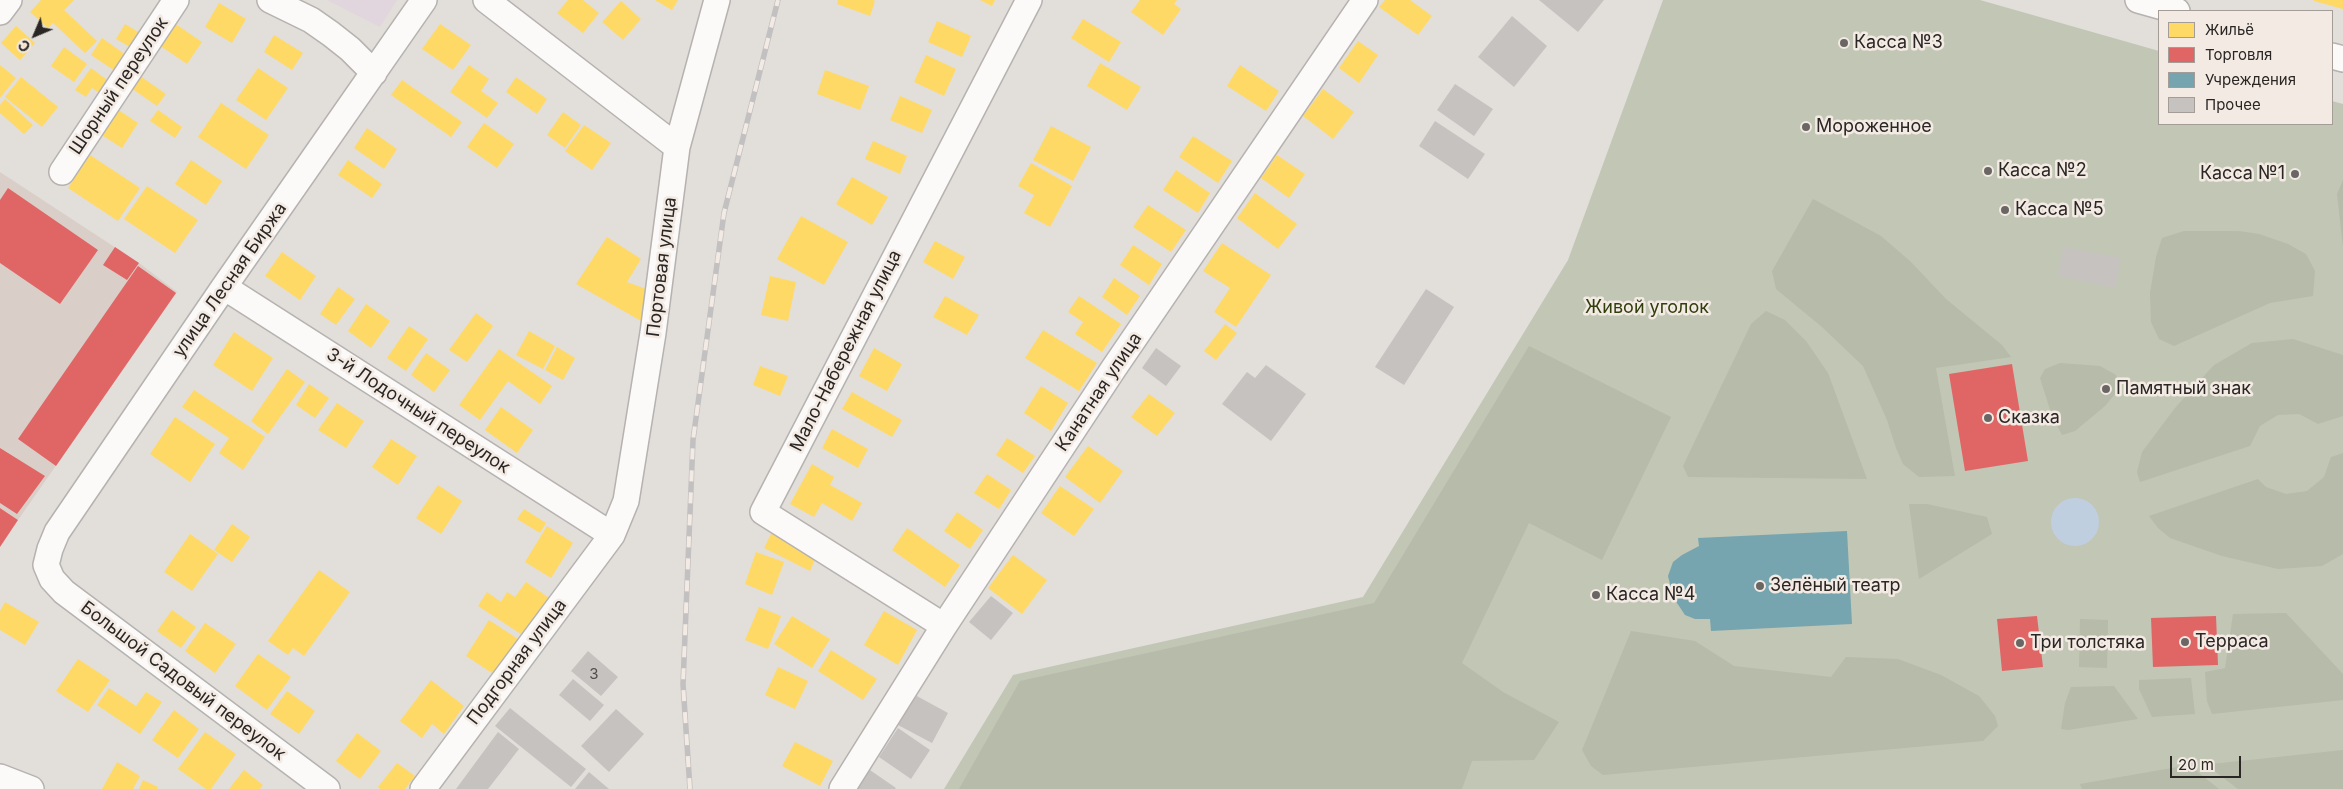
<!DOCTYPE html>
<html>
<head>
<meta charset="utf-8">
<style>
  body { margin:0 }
  #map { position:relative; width:2343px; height:789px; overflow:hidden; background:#e2deda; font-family:Inter,sans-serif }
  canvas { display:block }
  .legend { position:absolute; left:2158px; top:10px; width:175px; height:115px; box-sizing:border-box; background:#f3eae4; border:1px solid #a39c97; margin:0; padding:6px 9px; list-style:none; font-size:15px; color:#2a2624 }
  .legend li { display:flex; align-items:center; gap:10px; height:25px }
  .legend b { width:25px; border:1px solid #a39c97 }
  .north { position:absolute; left:10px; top:10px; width:50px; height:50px; -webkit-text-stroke:4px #f3eae4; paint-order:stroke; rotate:225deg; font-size:14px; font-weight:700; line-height:20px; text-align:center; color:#2a2624 }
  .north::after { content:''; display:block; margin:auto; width:18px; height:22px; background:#2a2624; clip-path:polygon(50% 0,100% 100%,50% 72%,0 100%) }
  .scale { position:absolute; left:2170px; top:756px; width:71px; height:22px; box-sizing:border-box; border:2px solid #2a2624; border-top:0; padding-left:6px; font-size:15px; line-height:18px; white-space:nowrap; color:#2a2624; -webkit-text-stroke:4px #f3eae4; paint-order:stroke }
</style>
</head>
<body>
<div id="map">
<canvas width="2343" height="789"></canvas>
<ul class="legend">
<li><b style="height:14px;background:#ffd966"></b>Жильё</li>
<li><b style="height:14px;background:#e06666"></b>Торговля</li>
<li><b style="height:14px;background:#76a5af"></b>Учреждения</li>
<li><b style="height:14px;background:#c5c2c0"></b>Прочее</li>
</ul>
<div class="north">С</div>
<div class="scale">20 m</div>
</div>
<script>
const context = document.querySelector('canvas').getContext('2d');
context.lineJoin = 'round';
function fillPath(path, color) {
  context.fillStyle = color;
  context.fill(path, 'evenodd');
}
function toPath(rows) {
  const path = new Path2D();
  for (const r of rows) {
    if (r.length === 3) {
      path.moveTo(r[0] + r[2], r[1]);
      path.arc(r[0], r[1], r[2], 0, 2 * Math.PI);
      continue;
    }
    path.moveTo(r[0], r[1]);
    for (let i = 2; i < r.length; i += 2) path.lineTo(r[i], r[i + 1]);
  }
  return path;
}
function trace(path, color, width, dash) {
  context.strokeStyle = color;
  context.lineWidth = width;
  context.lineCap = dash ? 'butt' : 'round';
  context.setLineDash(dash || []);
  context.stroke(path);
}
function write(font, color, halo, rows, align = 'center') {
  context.font = font + ' Inter,sans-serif';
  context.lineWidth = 5;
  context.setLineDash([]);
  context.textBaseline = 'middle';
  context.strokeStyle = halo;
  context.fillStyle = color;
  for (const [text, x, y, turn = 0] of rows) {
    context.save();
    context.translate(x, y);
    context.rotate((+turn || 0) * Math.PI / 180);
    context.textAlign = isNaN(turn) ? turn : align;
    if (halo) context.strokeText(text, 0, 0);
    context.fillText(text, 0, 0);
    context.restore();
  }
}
fillPath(toPath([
  [0,172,139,263,177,292,18,520,0,508]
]), '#dacfc8');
fillPath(toPath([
  [327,0,397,0,380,27]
]), '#e1d6dd');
fillPath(toPath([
  [1663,0,1980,0,2159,51,2159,124,2332,124,2332,101,2343,104,2343,789,944,789,1013,675,1363,597,1568,260]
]), '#c2c6b5');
fillPath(toPath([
  [2343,180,2343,247,2337,194],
  [1813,199,1881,236,1911,262,1946,299,2002,345,2011,357,1936,368,1955,476,1919,477,1903,464,1896,448,1887,420,1863,366,1822,327,1776,289,1772,271],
  [2184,231,2239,231,2259,234,2288,244,2306,254,2315,271,2313,296,2270,303,2174,346,2159,339,2151,322,2150,293,2156,257,2162,238],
  [1766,311,1785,320,1806,341,1828,373,1867,479,1688,477,1683,466,1751,324],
  [2293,339,2343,355,2343,416,2318,424,2299,414,2278,415,2260,426,2250,446,2140,482,2137,472,2142,452,2175,408,2214,365,2252,343],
  [1529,346,1671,417,1602,560,1529,523,1462,663,1503,692,1559,722,1534,760,1472,761,1462,789,959,789,1020,681,1374,603],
  [2060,363,2100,366,2116,375,2120,388,2105,406,2075,431,2062,435,2052,416,2040,378,2045,369],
  [2343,453,2343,554,2322,566,2278,569,2222,556,2170,538,2158,528,2149,516,2258,479,2266,487,2286,494,2307,491,2324,477,2331,457],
  [1909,504,1927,504,1987,517,1992,534,1919,579],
  [2286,613,2343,674,2343,700,2212,714,2207,701,2205,672,2225,668,2233,614],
  [2080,619,2108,620,2107,668,2079,667],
  [1631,631,1695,641,1734,666,1831,677,1846,657,1898,659,1941,675,1979,696,1995,716,1998,726,1983,741,1603,775,1591,766,1582,750],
  [2191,678,2195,714,2152,717,2139,689,2139,680],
  [2114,686,2138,719,2068,730,2061,729,2065,703,2071,687],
  [2343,750,2343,789,2238,789,2213,770,2212,764],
  [2189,765,2219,789,2082,789,2080,784]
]), '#b7bba9');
fillPath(toPath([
  [2075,522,24]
]), '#c0cfdf');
fillPath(toPath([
  [41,0,74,0,64,10,97,41,85,53,53,23,48,28,30,12],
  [568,0,583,0,599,13,583,33,557,13],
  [655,0,678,0,672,10],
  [838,0,873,0,875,1,870,16,837,4],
  [980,0,995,0,992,6],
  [1140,0,1177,0,1174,4,1181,9,1163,35,1131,12],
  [1385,0,1410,0,1432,16,1418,35,1379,7],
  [2314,0,2343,0,2343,9,2314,1],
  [621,1,641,19,623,40,602,22],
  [219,3,246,19,232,43,205,27],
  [1083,19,1121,42,1109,62,1071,38],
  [937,21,971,36,962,57,928,42],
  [174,23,202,42,187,64,159,45],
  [125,24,140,33,130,47,116,39],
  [440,24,471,45,453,70,422,49],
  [16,26,35,43,20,60,1,43],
  [274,35,303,53,292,70,264,52],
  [102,38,126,55,115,71,91,55],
  [1358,41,1378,55,1359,83,1339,68],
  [64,47,87,64,74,82,51,66],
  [926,55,956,69,944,96,914,82],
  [1100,63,1141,87,1127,110,1087,86],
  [0,65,16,78,0,98],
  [469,65,489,79,481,91,498,103,487,118,450,92],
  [1240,65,1279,91,1266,111,1227,86],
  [91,68,110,82,101,94,92,88,86,97,75,90],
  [258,68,288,88,266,120,236,100],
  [825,70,869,86,860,110,817,94],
  [140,76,166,94,157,106,131,88],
  [21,77,58,107,42,127,5,97],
  [516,77,547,99,537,114,506,92],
  [402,80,462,122,451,137,391,95],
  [1323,89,1354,112,1333,139,1303,116],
  [900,96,932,110,922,133,890,120],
  [5,99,33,125,24,134,0,113,0,105],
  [221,103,269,135,246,169,198,137],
  [117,109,138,123,122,148,100,134],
  [158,110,182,127,175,138,150,121],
  [563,112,581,125,565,148,547,135],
  [484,123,514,144,497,168,467,147],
  [584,125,611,143,592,170,565,151],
  [1051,126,1091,147,1073,181,1033,160],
  [367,128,397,149,384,169,354,148],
  [1193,136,1232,161,1218,183,1179,157],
  [873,141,907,156,900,174,865,159],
  [90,155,140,188,118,221,68,188],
  [1277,155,1305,174,1289,198,1261,178],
  [191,160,222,181,206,205,175,184],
  [348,160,382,184,372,198,338,175],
  [1031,163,1072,186,1050,227,1024,213,1034,195,1018,186],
  [1176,170,1210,193,1198,213,1163,190],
  [852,177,888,197,872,225,836,204],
  [147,186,198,220,175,253,124,219],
  [1255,193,1297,224,1278,249,1237,218],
  [1148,205,1186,230,1171,252,1133,227],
  [801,216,848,242,824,285,777,259],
  [607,237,641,259,627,282,652,291,650,326,576,284],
  [935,241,965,257,953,279,923,262],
  [1222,243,1271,275,1236,327,1214,312,1230,288,1203,271],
  [1133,245,1162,264,1149,285,1120,265],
  [282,252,316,276,300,300,265,276],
  [770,276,796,282,788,321,761,315],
  [1114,278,1140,296,1127,315,1102,297],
  [338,287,355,299,336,325,320,314],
  [945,296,979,315,967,335,933,317],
  [1079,296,1121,324,1102,352,1075,334,1083,322,1068,312],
  [366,304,390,321,371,348,348,331],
  [476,313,493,326,467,362,449,350],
  [1225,324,1237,333,1216,360,1204,351],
  [409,326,428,339,406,371,387,358],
  [1043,330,1097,363,1079,391,1025,358],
  [529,331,555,346,543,369,516,355],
  [234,332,273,358,252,391,213,365],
  [557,347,575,358,563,380,545,370],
  [874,348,902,364,887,391,859,376],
  [499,349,552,386,540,404,508,381,480,420,459,405],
  [426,353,450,370,434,392,411,375],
  [760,366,788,376,780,396,753,385],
  [287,369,305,382,268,434,251,421],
  [309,384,329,398,315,418,296,405],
  [1041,386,1068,403,1051,431,1024,413],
  [194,390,265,437,243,470,219,453,229,438,182,407],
  [852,392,902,420,892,437,842,409],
  [1149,394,1175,413,1157,436,1131,417],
  [337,403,364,421,346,448,318,430],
  [501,407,533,430,517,453,485,430],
  [175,417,215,444,190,482,150,454],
  [832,429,868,449,858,468,822,448],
  [1007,438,1035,456,1023,473,996,455],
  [391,439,417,456,398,485,372,467],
  [1088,446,1123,471,1100,503,1065,477],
  [812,464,834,477,830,485,862,503,852,521,822,503,814,517,790,504],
  [987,474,1011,490,999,509,974,493],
  [438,485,462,501,441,534,416,518],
  [1060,486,1094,509,1074,536,1041,513],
  [524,509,546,523,540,533,517,519],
  [957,512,983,530,970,549,944,531],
  [232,524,250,537,232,562,214,550],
  [547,526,573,543,551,578,525,562],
  [907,528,960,565,945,587,892,550],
  [773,530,818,553,810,571,764,548],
  [190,534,218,554,192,591,164,572],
  [756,552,784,562,772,595,745,584],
  [1013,555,1047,580,1022,614,988,588],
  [319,570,350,592,304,656,293,648,288,655,268,641],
  [526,582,552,600,527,638,478,606,487,592,501,602,507,592,515,597],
  [5,602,39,622,25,645,0,630,0,611],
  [759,607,781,616,768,649,745,640],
  [172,610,196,627,181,648,157,631],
  [884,611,917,630,898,665,864,645],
  [792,616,830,639,812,668,774,644],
  [489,620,521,641,498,677,466,656],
  [205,623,236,644,215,673,185,651],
  [831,650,877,679,863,700,818,671],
  [258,654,291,677,267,710,235,686],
  [78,659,110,680,88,712,56,691],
  [778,667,808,681,795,709,765,695],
  [431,680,464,706,444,734,432,724,422,738,400,721],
  [109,688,136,706,146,692,162,702,140,734,97,705],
  [287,691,315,711,299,734,270,714],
  [174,710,199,729,178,758,152,740],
  [205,732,236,754,211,789,206,789,178,769],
  [357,733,381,751,360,779,336,761],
  [795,742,833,761,820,786,782,766],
  [117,762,140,776,133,789,102,789],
  [397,763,415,776,405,789,380,789,378,787],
  [244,770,263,785,260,789,229,789],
  [143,780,158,787,157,789,139,789]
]), '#ffd966');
fillPath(toPath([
  [8,188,98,250,60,304,0,263,0,200],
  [115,247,139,263,127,280,103,265],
  [138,266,176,293,56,466,18,439],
  [2012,364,2028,461,1965,471,1949,374],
  [0,448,45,476,17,514,0,503],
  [0,508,18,520,0,547],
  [2037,616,2043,667,2002,671,1997,619],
  [2216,616,2218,665,2153,667,2151,618]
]), '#e06666');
fillPath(toPath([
  [1847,531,1852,624,1711,631,1710,619,1695,619,1685,615,1673,597,1668,576,1673,562,1682,555,1699,546,1698,538]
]), '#76a5af');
fillPath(toPath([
  [1539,0,1604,0,1578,32],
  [1512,16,1547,46,1514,87,1478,57],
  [1455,84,1493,109,1474,136,1437,110],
  [1435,121,1485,154,1468,179,1419,146],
  [2063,247,2121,258,2115,288,2058,276],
  [1426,289,1454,307,1404,385,1375,367],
  [1156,348,1181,366,1166,386,1142,368],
  [1266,365,1306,394,1271,441,1222,404,1247,372,1255,378],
  [991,596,1013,613,991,640,969,622],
  [588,651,618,677,601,696,571,671],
  [573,679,604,705,590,721,559,695],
  [915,695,948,713,932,743,898,725],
  [510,708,586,769,571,787,495,726],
  [616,709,644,734,609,772,581,746],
  [898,728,930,750,911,779,879,757],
  [498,732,519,749,488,789,456,789],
  [867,768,896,788,895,789,853,789],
  [589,772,609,789,575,789]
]), '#c5c2c0');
const minor = toPath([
  [270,0,311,20,331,34,350,49,374,73],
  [486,0,677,147],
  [2138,0,2177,11],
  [0,12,9,0],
  [2332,56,2343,59],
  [62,172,176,0],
  [224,287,612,535],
  [944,626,763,512,1029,0],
  [0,777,31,789],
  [327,789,64,592,52,579,46,565,50,549,57,532,224,287,424,0],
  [423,789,612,535,626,501,653,333,677,147,717,0],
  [842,789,944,626,1114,368,1365,0]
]);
trace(minor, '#b5b2b0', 28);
trace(minor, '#fbfaf9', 25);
const rail = toPath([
  [690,789,683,684,693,440,724,213,778,0]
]);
trace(rail, '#c2c0c0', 5.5);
trace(rail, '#f3eae4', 4, [11]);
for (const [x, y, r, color] of [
  [1844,43,5,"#6a6664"],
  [1806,127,5,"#6a6664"],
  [1988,171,5,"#6a6664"],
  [2295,174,5,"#6a6664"],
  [2005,210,5,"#6a6664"],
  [2106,389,5,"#6a6664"],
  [1988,418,5,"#6a6664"],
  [1760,586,5,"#6a6664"],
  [1596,595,5,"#6a6664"],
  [2185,642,5,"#6a6664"],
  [2020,643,5,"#6a6664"]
]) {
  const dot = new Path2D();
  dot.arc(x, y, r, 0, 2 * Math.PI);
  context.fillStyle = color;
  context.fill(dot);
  trace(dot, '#f3eae4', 2);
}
write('15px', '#514d4b', null, [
  ["3",594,674]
]);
write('18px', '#2a2624', '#f3eae4', [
  ["Касса №3",1854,43],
  ["Мороженное",1816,127],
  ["Касса №2",1998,171],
  ["Касса №1",2285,174,"right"],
  ["Касса №5",2015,210],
  ["Памятный знак",2116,389],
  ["Сказка",1998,418],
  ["Зелёный театр",1770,586],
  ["Касса №4",1606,595],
  ["Терраса",2195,642],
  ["Три толстяка",2030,643]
], 'left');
write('18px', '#2a2624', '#f3eae4', [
  ["Шорный переулок",119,86,-56],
  ["Портовая улица",662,267,-83],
  ["улица Лесная Биржа",230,280,-55],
  ["Мало-Набережная улица",846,351,-63],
  ["Канатная улица",1099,392,-56],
  ["3-й Лодочный переулок",418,411,33],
  ["Подгорная улица",517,662,-53],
  ["Большой Садовый переулок",183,681,37]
]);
write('18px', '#303e0c', '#f3eae4', [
  ["Живой уголок",1647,308]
]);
</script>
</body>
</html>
